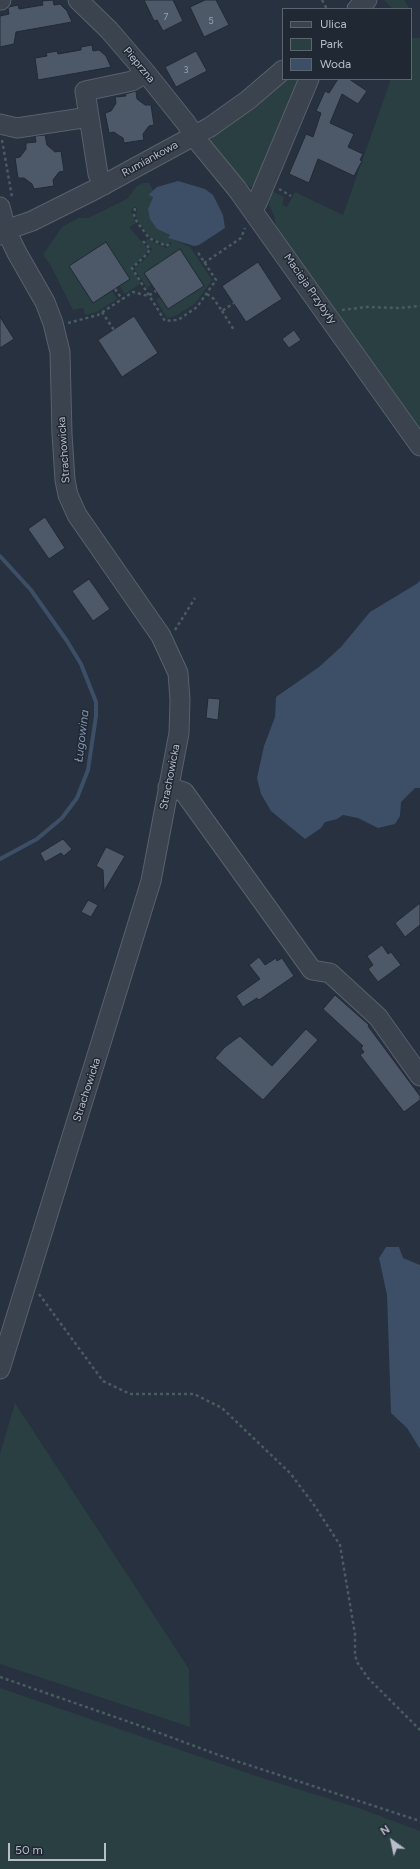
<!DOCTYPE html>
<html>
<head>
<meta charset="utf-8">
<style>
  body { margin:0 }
  #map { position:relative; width:420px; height:1869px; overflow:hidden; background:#27313f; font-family:Figtree,sans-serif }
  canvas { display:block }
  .legend { position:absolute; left:282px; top:8px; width:130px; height:72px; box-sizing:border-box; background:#202834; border:1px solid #5c6470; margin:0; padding:5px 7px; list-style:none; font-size:12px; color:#b7bec9 }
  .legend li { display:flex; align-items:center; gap:8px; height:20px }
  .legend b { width:20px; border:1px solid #5c6470 }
  .north { position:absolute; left:372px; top:1821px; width:40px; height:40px; -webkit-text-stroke:3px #202834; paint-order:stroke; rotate:327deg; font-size:11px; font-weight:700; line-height:16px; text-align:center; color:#b7bec9 }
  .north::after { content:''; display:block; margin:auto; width:14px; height:18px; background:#b7bec9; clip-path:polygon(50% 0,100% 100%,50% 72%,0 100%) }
  .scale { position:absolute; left:8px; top:1843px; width:98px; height:18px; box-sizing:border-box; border:2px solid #b7bec9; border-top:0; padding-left:5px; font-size:12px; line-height:14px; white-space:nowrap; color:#b7bec9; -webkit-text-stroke:3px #202834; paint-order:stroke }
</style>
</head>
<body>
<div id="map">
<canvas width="420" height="1869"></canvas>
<ul class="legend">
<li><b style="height:5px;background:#3b434f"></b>Ulica</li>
<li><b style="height:11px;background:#2a3f41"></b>Park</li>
<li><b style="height:11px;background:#3d4e67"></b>Woda</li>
</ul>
<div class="north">N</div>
<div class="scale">50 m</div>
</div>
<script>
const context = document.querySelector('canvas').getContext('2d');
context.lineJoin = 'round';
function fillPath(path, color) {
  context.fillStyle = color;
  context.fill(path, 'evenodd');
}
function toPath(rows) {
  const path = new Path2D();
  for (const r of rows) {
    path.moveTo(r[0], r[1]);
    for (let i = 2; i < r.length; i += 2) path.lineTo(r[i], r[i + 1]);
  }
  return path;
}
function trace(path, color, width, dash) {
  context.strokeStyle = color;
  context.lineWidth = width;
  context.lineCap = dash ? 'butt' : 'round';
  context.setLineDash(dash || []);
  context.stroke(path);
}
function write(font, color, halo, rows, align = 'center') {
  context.font = font + ' Figtree,sans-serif';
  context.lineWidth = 3;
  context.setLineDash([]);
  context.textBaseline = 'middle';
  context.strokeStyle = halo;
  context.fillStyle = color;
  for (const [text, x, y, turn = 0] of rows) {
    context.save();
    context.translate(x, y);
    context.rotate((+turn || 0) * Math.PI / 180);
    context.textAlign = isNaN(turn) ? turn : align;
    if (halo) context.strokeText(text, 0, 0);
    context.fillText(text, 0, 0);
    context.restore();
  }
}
fillPath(toPath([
  [384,0,404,0,410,9,393,9],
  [411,38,420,38,420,438,277,232,274,215,269,205,271,191,284,197,282,205,287,207,295,192,343,215,391,79,411,79],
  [283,79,302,79,258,183,250,188,209,141],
  [143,183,149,183,153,190,148,195,153,197,148,209,157,229,170,235,169,238,190,247,212,280,195,304,175,316,167,318,156,300,160,297,168,309,204,285,180,249,144,273,151,285,147,288,134,268,148,256,152,249,145,242,148,239,166,248,172,244,170,242,165,245,150,237,139,223,136,216,137,208,135,206,131,211,136,223,129,227,148,249,146,254,131,268,141,283,125,294,120,286,130,279,69,266,93,303,112,291,117,299,97,312,85,315,83,308,73,310,51,266,44,256,44,253,62,227,78,218,88,218,127,199,137,186],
  [15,1403,189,1669,190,1727,0,1664,0,1454],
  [0,1688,265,1779,356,1807,420,1831,420,1869,0,1869]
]), '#2a3f41');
fillPath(toPath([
  [178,181,205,189,213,195,223,215,225,228,199,245,194,246,168,238,170,235,157,229,150,219,148,209,153,197,148,195,157,187],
  [420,580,420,788,415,788,401,802,400,816,395,824,378,828,358,818,343,815,337,819,325,822,321,828,305,839,271,811,261,794,257,778,264,746,275,717,276,697,319,667,341,647,370,612,418,583],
  [386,1247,399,1247,403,1258,420,1265,420,1449,407,1428,391,1413,387,1295,379,1258]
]), '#3d4e67');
trace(toPath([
  [0,556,31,590,67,641,81,664,96,702,96,716,88,770,77,798,62,818,37,839,0,859]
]), '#3d4e67', 4);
const building = toPath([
  [53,0,54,5,60,4,67,11,72,22,16,32,14,44,0,47,0,16,9,14,8,8,9,7,18,5,19,9,43,5,42,1,53,0],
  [144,0,173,0,183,21,163,31,157,20,154,21,144,0],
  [205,0,216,0,229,25,204,37,190,7,205,0],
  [92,45,93,51,99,50,106,56,111,67,38,80,35,58,47,56,46,53,57,51,58,54,81,50,81,47,92,45],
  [196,51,207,71,176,87,165,67,196,51],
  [338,79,349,79,367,91,358,104,342,94,330,123,354,134,348,147,363,154,360,160,362,161,354,176,318,159,309,183,289,174,306,134,313,137,321,113,316,111,325,91,329,93,338,79],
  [136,91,137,99,145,105,151,105,154,125,149,126,143,134,144,140,124,143,123,138,118,135,114,132,109,133,105,113,111,111,116,103,115,97,126,96,125,94,136,91],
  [45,135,47,145,55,152,61,151,64,171,59,172,53,180,54,186,34,189,32,184,24,178,18,178,15,158,20,157,26,149,26,143,36,142,35,136,45,135],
  [106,242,130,279,93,303,69,266,106,242],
  [180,249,204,286,168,309,144,273,180,249],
  [258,262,282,299,246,322,222,286,258,262],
  [134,316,158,353,122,377,98,340,134,316],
  [0,317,14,339,0,348,0,317],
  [294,330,301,340,289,348,282,339,294,330],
  [45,517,65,548,49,559,28,529,45,517],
  [89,579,110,609,93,621,72,591,89,579],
  [208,698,220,699,218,720,206,718,208,698],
  [63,839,72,849,64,856,61,853,45,862,40,853,63,839],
  [106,847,125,856,104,891,103,870,96,866,106,847],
  [88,900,98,905,91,917,81,912,88,900],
  [420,903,420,925,405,937,395,923,420,903],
  [382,945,388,954,391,952,401,965,378,982,368,969,373,965,367,956,382,945],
  [259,957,265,965,276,958,277,961,282,958,294,976,259,1000,257,998,243,1007,236,996,260,979,249,965,259,957],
  [335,995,369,1025,368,1026,420,1096,420,1100,404,1112,360,1055,364,1052,361,1048,363,1046,323,1009,335,995],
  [306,1029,318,1040,263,1100,215,1058,225,1047,240,1036,272,1066,306,1029]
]);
fillPath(building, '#4d5868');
trace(building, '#222a36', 1);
const minor = toPath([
  [0,0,1,0],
  [78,0,109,30,146,73,186,123,200,144,237,189,420,446],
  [357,9,367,0],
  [0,124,17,128,89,117],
  [104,185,98,174,85,91,132,81,146,73],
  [0,207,6,230,17,253,45,302,53,323,60,352,62,434,65,480,68,495,77,515,161,636,178,673,180,700,179,733,151,881,0,1369],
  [251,207,257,203,309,79],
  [0,235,6,230,32,221,96,189,210,127,248,100,283,70],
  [168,787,184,792,312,970,330,973,378,1017,420,1076]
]);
trace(minor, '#59616c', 21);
trace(toPath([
  [322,0,327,9],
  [2,140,12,197],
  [279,189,291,196],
  [135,208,134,215,137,222,149,238,166,246,170,243],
  [143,241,150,249,147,254,132,268,165,321,178,320,197,307,216,280,197,251],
  [204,263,241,238,245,228],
  [115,289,122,299],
  [207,294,214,299,222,311,234,303],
  [342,310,366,307,399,308,420,306],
  [222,311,234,330],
  [102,312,114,330],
  [68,323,98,315,133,292,148,296,156,291],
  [175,630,195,598],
  [39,1294,103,1381,130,1394,194,1394,222,1408,290,1473,314,1505,340,1545,355,1634,355,1655,357,1662,368,1678,420,1730],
  [0,1677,138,1725,224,1757,420,1821]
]), '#495c5f', 2.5, [3, 3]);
trace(minor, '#3b434f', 19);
write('9px', '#9ca4b1', null, [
  ["7",166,17],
  ["5",211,21],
  ["3",186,70]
]);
write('11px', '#b7bec9', '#202834', [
  ["Pieprzna",139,65,50],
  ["Rumiankowa",150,159,-29],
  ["Macieja Przybyły",310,289,55],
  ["Strachowicka",64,450,-94],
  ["Strachowicka",170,777,-79],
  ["Strachowicka",87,1090,-72]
]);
write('italic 12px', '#8094af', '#202834', [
  ["Ługowina",82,736,-83]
]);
</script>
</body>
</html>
